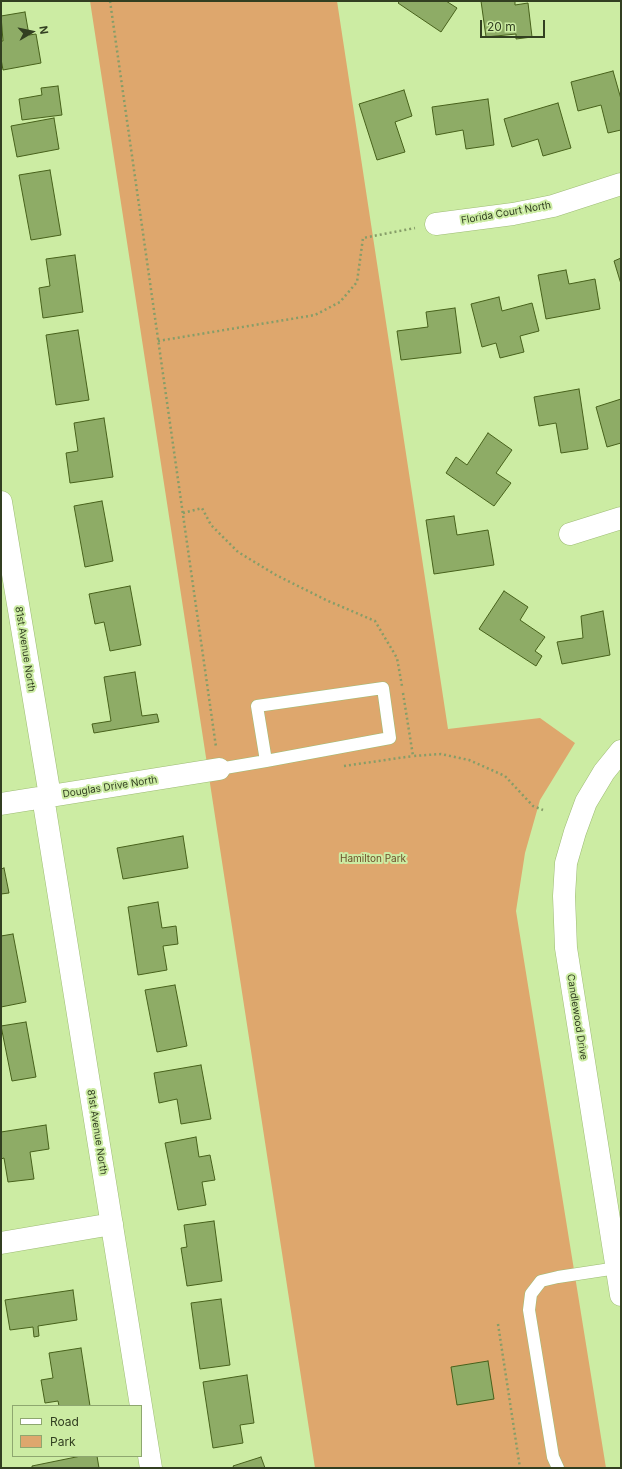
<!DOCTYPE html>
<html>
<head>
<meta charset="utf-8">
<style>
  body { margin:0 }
  #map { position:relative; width:622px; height:1469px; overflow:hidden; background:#cceca3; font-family:Inter,sans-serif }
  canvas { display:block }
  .frame { position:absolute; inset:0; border:2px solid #323f21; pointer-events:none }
  .legend { position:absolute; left:12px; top:1405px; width:130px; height:52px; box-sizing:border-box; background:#cceca3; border:1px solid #8ea76f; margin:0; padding:5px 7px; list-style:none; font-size:12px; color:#323f21 }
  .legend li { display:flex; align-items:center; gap:8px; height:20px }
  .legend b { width:20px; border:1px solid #8ea76f }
  .north { position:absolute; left:12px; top:12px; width:40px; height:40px; -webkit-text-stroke:3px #cceca3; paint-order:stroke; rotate:81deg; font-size:11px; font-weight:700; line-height:16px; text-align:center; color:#323f21 }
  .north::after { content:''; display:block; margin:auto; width:14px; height:18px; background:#323f21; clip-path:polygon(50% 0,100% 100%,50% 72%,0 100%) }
  .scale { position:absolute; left:480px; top:20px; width:65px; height:18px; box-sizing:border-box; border:2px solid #323f21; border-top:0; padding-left:5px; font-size:12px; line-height:14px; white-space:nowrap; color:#323f21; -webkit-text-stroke:3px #cceca3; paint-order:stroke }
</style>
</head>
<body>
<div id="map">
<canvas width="622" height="1469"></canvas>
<div class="frame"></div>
<ul class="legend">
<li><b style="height:5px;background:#fff"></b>Road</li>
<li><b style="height:11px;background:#dea76d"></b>Park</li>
</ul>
<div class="north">N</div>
<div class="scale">20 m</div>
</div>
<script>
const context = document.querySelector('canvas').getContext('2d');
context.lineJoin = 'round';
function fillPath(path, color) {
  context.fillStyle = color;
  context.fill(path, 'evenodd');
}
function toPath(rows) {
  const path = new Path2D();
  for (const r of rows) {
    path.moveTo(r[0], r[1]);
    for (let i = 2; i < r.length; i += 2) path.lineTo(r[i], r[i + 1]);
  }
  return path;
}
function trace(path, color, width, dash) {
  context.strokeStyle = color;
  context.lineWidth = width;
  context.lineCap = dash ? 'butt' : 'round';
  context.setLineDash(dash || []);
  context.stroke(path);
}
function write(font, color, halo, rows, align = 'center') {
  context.font = font + ' Inter,sans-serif';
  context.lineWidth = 4;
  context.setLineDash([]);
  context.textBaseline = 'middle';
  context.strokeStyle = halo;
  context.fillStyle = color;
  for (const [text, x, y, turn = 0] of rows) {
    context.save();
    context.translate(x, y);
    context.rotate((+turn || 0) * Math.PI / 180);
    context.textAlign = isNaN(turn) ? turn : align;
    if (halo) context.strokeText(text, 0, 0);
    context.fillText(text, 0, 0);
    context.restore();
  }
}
fillPath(toPath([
  [90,1,337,1,448,729,540,718,575,743,540,800,525,853,516,911,606,1468,315,1468]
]), '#dea76d');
const building = toPath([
  [400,1,446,1,457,8,441,32,398,3,400,1],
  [481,1,515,1,515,5,528,3,532,37,516,39,516,34,486,37,481,1],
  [25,12,29,35,36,34,41,63,3,70,1,59,1,41,3,41,1,16,25,12],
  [613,71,621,99,621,130,608,133,601,105,578,111,571,82,613,71],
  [58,86,62,115,22,120,19,99,42,95,41,88,58,86],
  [404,90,412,116,395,122,405,152,377,160,359,104,404,90],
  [488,99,494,145,466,149,463,130,436,135,432,107,488,99],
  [558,103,571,148,543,156,538,139,512,147,504,119,558,103],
  [54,118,59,149,17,157,11,126,54,118],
  [50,170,61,235,31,240,19,175,50,170],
  [75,255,83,312,43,318,39,288,50,286,46,259,75,255],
  [621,258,621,284,614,261,621,258],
  [566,270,569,284,595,279,600,309,546,319,538,275,566,270],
  [499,297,502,311,532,303,539,331,520,336,524,352,500,358,496,343,482,347,471,304,499,297],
  [455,308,461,353,401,360,397,331,428,327,426,312,455,308],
  [78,330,89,400,56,405,46,335,78,330],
  [579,389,588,449,561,453,556,423,539,426,534,397,579,389],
  [621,399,621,443,607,447,596,407,621,399],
  [104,418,113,477,70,483,66,453,78,451,74,423,104,418],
  [488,433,512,450,496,473,511,483,494,506,446,473,456,457,467,465,488,433],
  [102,501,113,561,85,567,74,506,102,501],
  [454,516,457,535,488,530,494,565,434,574,426,520,454,516],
  [130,586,141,645,110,651,104,622,95,624,89,594,130,586],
  [504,591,528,607,520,620,545,637,535,651,542,656,536,666,479,629,504,591],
  [603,611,610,655,562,664,557,642,583,638,581,616,603,611],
  [135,672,142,716,157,714,159,722,94,733,92,724,111,721,104,677,135,672],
  [183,836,188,868,123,879,117,848,183,836],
  [4,868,9,893,1,894,1,869,4,868],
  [158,902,162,928,176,926,178,944,163,946,167,970,138,975,128,907,158,902],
  [13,934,26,1002,1,1007,1,936,13,934],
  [175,985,187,1046,157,1052,145,990,175,985],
  [26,1022,36,1077,12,1081,1,1026,26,1022],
  [201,1065,211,1119,181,1124,177,1099,159,1103,154,1073,201,1065],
  [46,1125,49,1149,30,1152,34,1179,8,1182,4,1158,1,1159,1,1132,46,1125],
  [196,1137,199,1157,210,1155,215,1180,202,1182,206,1205,178,1210,165,1143,196,1137],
  [214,1221,222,1281,187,1286,181,1248,187,1247,184,1225,214,1221],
  [73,1290,77,1320,38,1326,39,1336,34,1337,33,1327,10,1330,5,1300,73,1290],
  [221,1299,230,1365,200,1369,191,1303,221,1299],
  [81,1348,90,1406,59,1406,58,1401,45,1403,41,1380,53,1378,49,1353,81,1348],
  [488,1361,494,1399,457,1405,451,1367,488,1361],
  [247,1375,254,1423,240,1425,243,1443,213,1448,203,1382,247,1375],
  [81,1456,97,1456,99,1468,32,1468,32,1466,81,1456],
  [261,1457,265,1468,234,1468,233,1466,261,1457]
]);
fillPath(building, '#8eac66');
trace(building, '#47611b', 1);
const service = toPath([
  [219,769,266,761,390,738,383,688,257,706,266,761],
  [558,1468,553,1457,529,1310,531,1294,541,1281,558,1277,617,1268]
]);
const minor = toPath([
  [436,224,513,214,553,206,621,184],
  [1,502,50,796],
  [570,534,621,518],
  [43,797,151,1468],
  [1,804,219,769],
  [1,1243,112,1224]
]);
const tertiary = toPath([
  [621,751,604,772,586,802,575,832,566,863,564,896,566,948,621,1295]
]);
trace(service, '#9dbb74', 13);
trace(minor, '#9dbb74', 23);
trace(tertiary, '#9dbb74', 23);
trace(toPath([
  [110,1,216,747],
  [158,341,315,315,340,302,357,282,363,238,415,228],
  [183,513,202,508,211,525,238,552,276,575,326,600,375,621,397,658,402,686],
  [403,693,413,756,441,754,469,760,505,776,533,806,543,810],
  [344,766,413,756],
  [498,1324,520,1468]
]), '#869d68', 2.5, [2, 3]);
trace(service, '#fff', 12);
trace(minor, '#fff', 22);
trace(tertiary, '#fff', 22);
write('10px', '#323f21', '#cceca3', [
  ["Florida Court North",506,213,-10],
  ["81st Avenue North",25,649,81],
  ["Douglas Drive North",110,787,-9],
  ["Candlewood Drive",577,1017,81],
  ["81st Avenue North",97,1132,81]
]);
write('10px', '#6e4e2a', '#cceca3', [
  ["Hamilton Park",373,859]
]);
</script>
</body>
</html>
